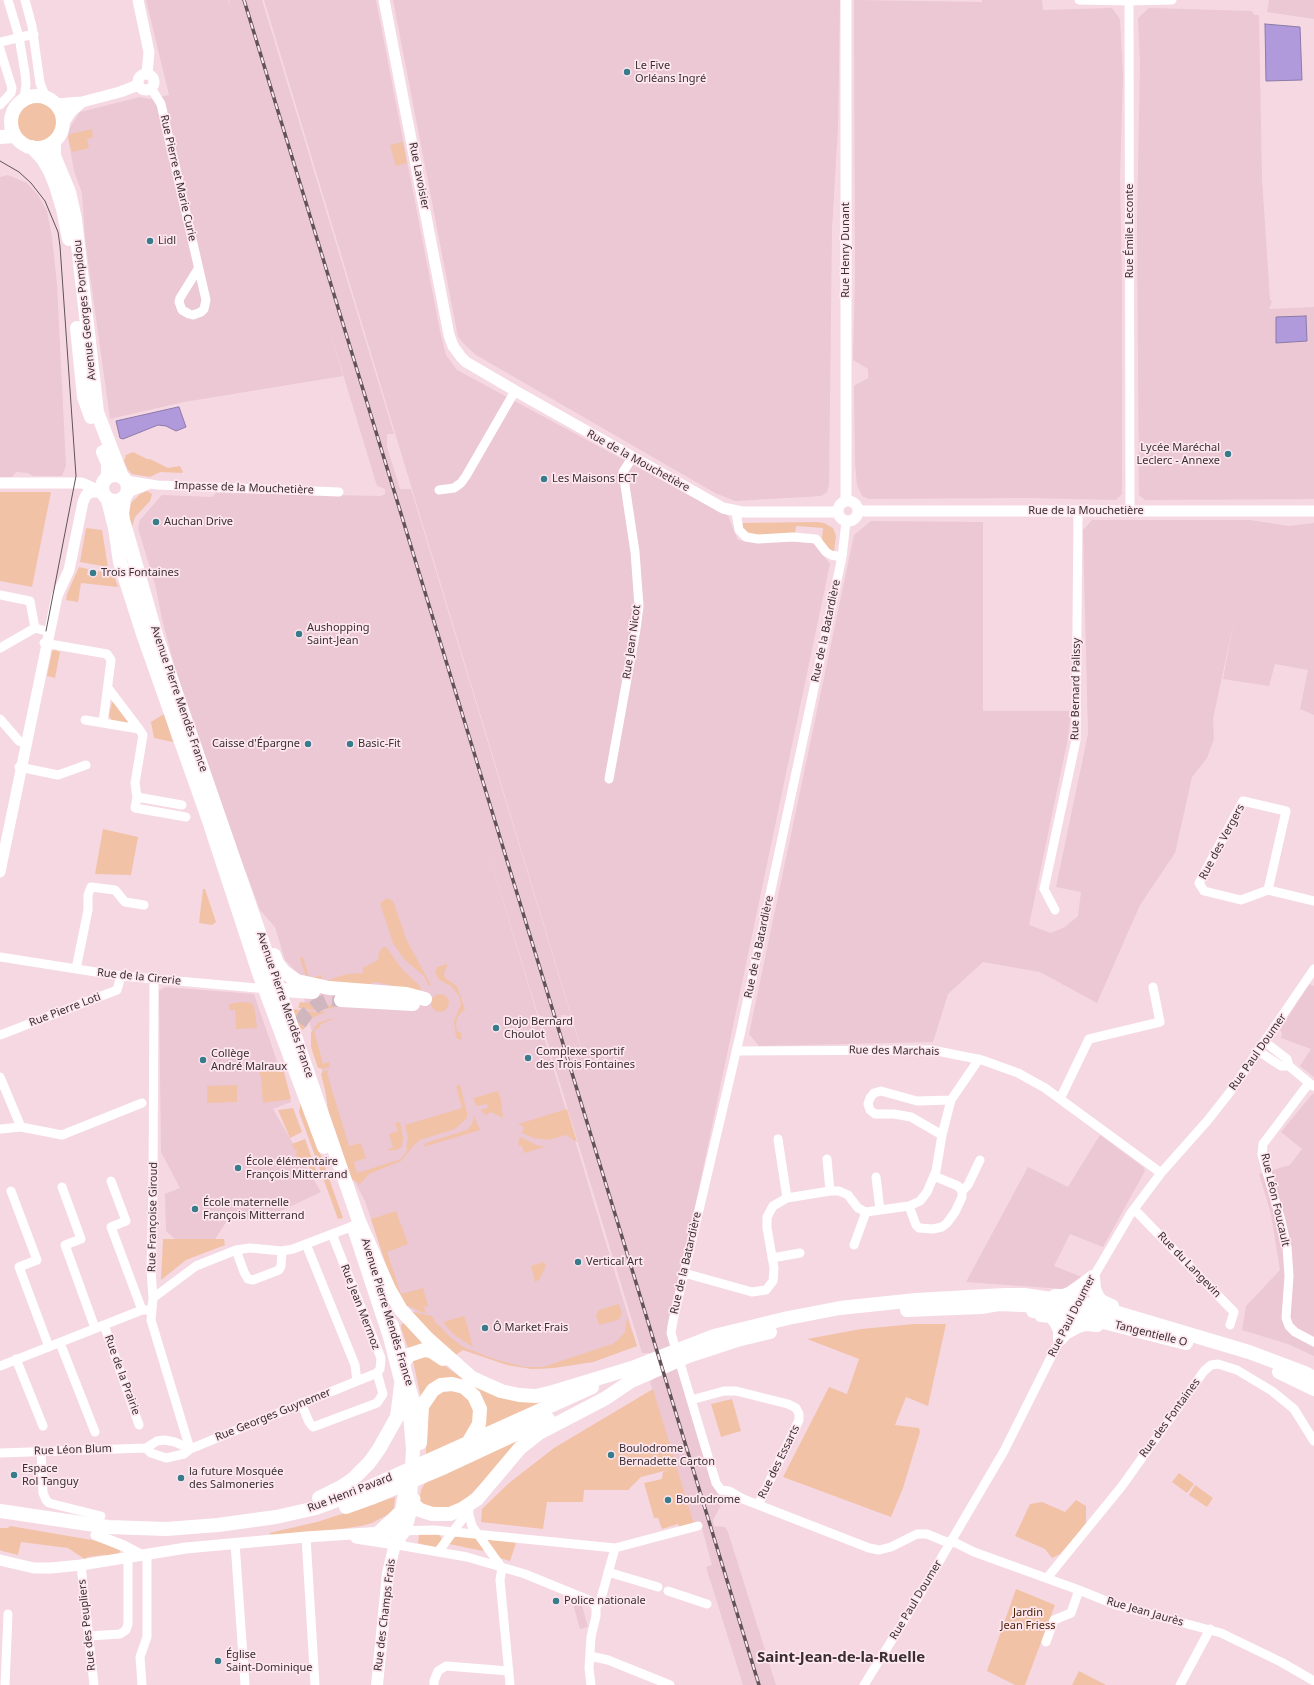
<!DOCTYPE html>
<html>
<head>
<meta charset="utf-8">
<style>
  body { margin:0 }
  canvas { display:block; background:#f5d8e2 }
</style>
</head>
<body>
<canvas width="1314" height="1685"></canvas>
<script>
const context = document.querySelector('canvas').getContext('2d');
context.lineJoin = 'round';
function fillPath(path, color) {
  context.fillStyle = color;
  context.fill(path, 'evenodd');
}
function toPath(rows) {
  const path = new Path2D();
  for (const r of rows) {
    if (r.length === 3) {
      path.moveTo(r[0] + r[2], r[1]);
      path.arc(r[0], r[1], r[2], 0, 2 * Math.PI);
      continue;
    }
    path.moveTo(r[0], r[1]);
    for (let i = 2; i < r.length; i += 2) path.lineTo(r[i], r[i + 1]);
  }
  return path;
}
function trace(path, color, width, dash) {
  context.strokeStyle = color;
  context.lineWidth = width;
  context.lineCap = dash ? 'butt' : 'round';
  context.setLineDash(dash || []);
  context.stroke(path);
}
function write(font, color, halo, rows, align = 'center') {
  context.font = font + ' "Noto Sans",sans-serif';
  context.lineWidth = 3.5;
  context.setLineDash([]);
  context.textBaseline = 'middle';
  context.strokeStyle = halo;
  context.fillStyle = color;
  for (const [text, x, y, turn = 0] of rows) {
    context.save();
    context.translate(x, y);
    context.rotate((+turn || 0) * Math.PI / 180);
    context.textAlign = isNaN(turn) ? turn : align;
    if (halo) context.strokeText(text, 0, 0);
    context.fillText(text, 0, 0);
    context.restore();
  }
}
fillPath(toPath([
  [146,0,228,0,230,6,229,0,262,0,394,434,387,434,387,447,400,489,411,489,571,1016,561,1015,561,1018,572,1020,593,1087,264,0,376,0,440,331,446,355,457,370,728,516,738,540,756,543,784,541,813,543,830,564,687,1245,667,1328,721,1505,713,1520,714,1526,725,1527,728,1532,776,1685,743,1685,706,1567,712,1565,703,1532,701,1523,694,1524,650,1382,656,1377,649,1353,642,1353,540,1018,545,1018,545,1017,538,1015,468,785,637,1346,593,1362,553,1368,532,1369,507,1365,463,1350,404,1303,394,1288,365,1201,351,1175,328,1110,324,1079,305,1005,302,978,285,960,275,927,260,910,246,872,240,868,188,718,162,619,156,588,138,528,140,520,162,495,212,497,216,493,381,496,385,494,385,489,377,486,326,318,343,376,184,402,110,419,85,239,82,193,74,171,68,137,69,129,80,112,140,97,149,99,169,95],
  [393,0,840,0,838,127,832,229,829,485,827,492,821,496,735,501,715,493,476,355,463,343,458,337],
  [854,0,982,2,982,0,1042,0,1043,10,1112,8,1120,19,1123,75,1120,177,1122,278,1122,494,1116,500,1028,498,869,499,862,496,857,485,855,463,854,386,868,378,868,369,853,360,855,277],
  [1269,0,1314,0,1314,19,1267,12],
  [1149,8,1252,11,1254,15,1259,15,1262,179,1270,300,1272,301,1269,309,1314,307,1314,499,1145,500,1139,495,1137,223,1140,61,1138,18],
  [8,175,27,183,38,195,47,211,52,237,57,285,66,466,62,476,33,476,28,473,16,472,12,477,0,477,0,177],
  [1092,520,1250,520,1289,526,1314,523,1314,715,1300,709,1308,670,1275,664,1269,686,1223,679,1234,621,1213,719,1214,739,1207,758,1192,777,1175,853,1140,905,1097,1003,1040,972,983,962,948,994,933,1042,759,1046,749,1034,854,535,871,521,983,522,983,711,1071,711,1068,738,1029,925,1051,933,1065,927,1078,916,1081,892,1056,887,1088,734,1083,530],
  [1309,984,1314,986,1314,1077,1300,1066,1311,1049,1281,1038,1282,1033,1280,1030],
  [165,987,254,994,291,1102,273,1109,321,1192,266,1218,227,1221,215,1239,175,1239,166,1231,165,1194,180,1188,161,1152,159,991],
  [1313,1093,1314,1095,1314,1356,1288,1344,1242,1330,1246,1306,1280,1270,1271,1214,1259,1174,1290,1165,1302,1149,1281,1132],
  [1100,1135,1143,1167,1145,1171,1103,1247,1070,1234,1054,1266,1082,1277,1063,1289,966,1282,1028,1167,1068,1187],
  [581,1602,588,1627,580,1629,573,1604]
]), '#ebc8d4');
fillPath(toPath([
  [37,122,21],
  [92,129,93,137,87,139,89,148,72,152,68,137,70,134],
  [403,142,407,163,396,166,390,145],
  [133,452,147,459,150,459,168,468,180,466,183,472,182,473,160,472,150,477,132,474,128,470,124,461,126,455],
  [147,491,152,494,150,501,135,517,132,527,131,527,129,514,131,503,140,494],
  [0,492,51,492,32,587,0,581],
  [817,522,824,523,833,528,836,536,834,552,824,546,822,538,823,528,796,526,795,534,750,535,743,528,742,523],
  [86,528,102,530,108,567,80,562],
  [79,567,88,569,87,575,96,577,98,571,114,575,118,587,81,583,78,602,66,600,67,594],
  [55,650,60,652,55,678,47,676,52,651],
  [112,702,115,703,129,722,126,724,112,721,109,716],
  [164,714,173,742,154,738,151,722],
  [103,829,138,837,131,875,95,874],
  [203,889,205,889,216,922,212,925,199,923],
  [387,898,393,901,407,941,431,985,429,986,424,976,404,959,393,943,380,903],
  [386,947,402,969,419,985,421,989,419,992,376,982,367,985,352,987,319,984,309,978,305,974,300,958,303,957,309,978,312,978,321,975,323,982,347,974,363,973,363,968,378,960,379,953,382,948],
  [447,964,447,966,444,973,445,978,457,986,465,1009,458,1016,456,1023,457,1031,461,1033,462,1040,456,1038,454,1021,461,1004,459,996,451,986,438,979,435,973,437,967],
  [440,1003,9],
  [241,1002,251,1003,254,1006,257,1028,236,1029,235,1010,229,1010,229,1004],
  [300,1002,335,1006,334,1008,314,1010,298,1008],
  [293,1009,315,1012,328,1011,312,1018,303,1030,299,1027],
  [336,1018,321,1024,319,1028,314,1030,323,1064,329,1062,330,1067,323,1069,318,1068,311,1047,311,1033,318,1023,326,1020],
  [258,1064,282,1064,291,1099,263,1103,261,1077,259,1073],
  [328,1070,327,1073,349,1146,361,1143,366,1158,354,1162,357,1173,401,1159,408,1149,406,1148,408,1138,405,1125,462,1108,456,1086,460,1085,467,1112,467,1118,455,1129,420,1140,414,1145,401,1161,369,1174,360,1184,351,1179,328,1109,326,1094,321,1074,323,1071],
  [237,1085,237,1102,207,1103,207,1086],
  [498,1091,501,1100,503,1118,491,1112,486,1115,480,1110,488,1108,487,1104,477,1106,474,1101,474,1098],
  [301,1102,302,1102,343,1218,338,1219,299,1112],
  [293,1108,302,1132,290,1138,278,1110],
  [567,1109,577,1142,566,1135,548,1140,533,1138,522,1133,524,1127,518,1124],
  [474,1116,480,1130,423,1147,426,1143,467,1130,472,1124],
  [400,1122,403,1137,402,1146,399,1149,389,1151,388,1149,393,1148,389,1134,398,1131,395,1123],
  [520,1137,539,1146,547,1146,524,1153,522,1145,519,1146,518,1142],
  [305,1139,316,1170,311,1173,307,1161,299,1164,296,1154,297,1150,294,1149,292,1144],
  [396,1211,408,1244,387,1252,401,1294,423,1288,428,1306,424,1307,426,1313,421,1312,409,1306,404,1307,396,1296,371,1219],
  [163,1239,224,1239,225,1245,186,1260,161,1280],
  [544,1262,546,1266,539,1280,535,1282,531,1266],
  [619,1304,622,1314,620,1318,618,1320,599,1325,596,1315,599,1310],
  [405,1310,432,1316,437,1325,439,1325,449,1336,463,1347,494,1359,525,1367,543,1367,612,1344,617,1341,625,1332,627,1317,637,1346,593,1362,553,1368,532,1369,507,1365,463,1350,454,1356],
  [464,1316,465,1318,473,1347,453,1334,443,1322],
  [403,1323,405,1324,425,1344,408,1348,401,1328,401,1325],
  [914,1324,946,1324,928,1406,906,1397,895,1425,919,1428,920,1432,903,1488,891,1517,783,1477,829,1387,847,1394,859,1359,807,1339,861,1329],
  [430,1355,462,1378,537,1401,539,1405,481,1431,467,1385,421,1398,412,1357],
  [443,1389,466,1393,477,1417,465,1438,426,1454,426,1413,428,1405],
  [653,1389,694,1524,680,1528,678,1524,662,1529,658,1518,654,1518,644,1483,662,1479,663,1472,668,1470,641,1477,628,1490,584,1490,583,1502,547,1502,543,1529,481,1522,482,1509,509,1483,554,1448],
  [732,1399,741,1431,721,1437,711,1404],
  [533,1432,510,1454,461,1504,439,1511,420,1504,419,1498,422,1488,425,1483],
  [1179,1473,1194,1484,1187,1493,1172,1482],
  [1195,1485,1213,1498,1207,1507,1189,1495],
  [395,1497,394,1508,389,1514,372,1523,361,1526,286,1537,275,1537,269,1533,317,1522],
  [1076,1500,1086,1506,1086,1524,1060,1554,1052,1558,1045,1549,1015,1536,1030,1504,1042,1502,1065,1512],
  [10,1526,98,1541,118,1548,120,1551,119,1554,109,1557,104,1555,87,1557,86,1560,68,1548,21,1542,18,1555,2,1551,0,1550,0,1528,8,1528],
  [419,1534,440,1535,442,1540,436,1548,418,1543],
  [453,1535,476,1538,484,1547,483,1551,449,1544],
  [487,1538,513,1541,516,1543,510,1561,500,1558,486,1540],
  [1016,1589,1055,1605,1025,1685,1015,1685,987,1671],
  [1079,1671,1106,1685,1072,1685]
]), '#f2c2a7');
const water = toPath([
  [1265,24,1300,27,1302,80,1266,81,1265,24],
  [1306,316,1307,341,1276,343,1276,317,1306,316],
  [178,407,179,407,186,427,176,431,166,426,158,425,123,439,120,438,116,421,178,407]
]);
fillPath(water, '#b09adc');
trace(water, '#8c7aa9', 1);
trace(toPath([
  [295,1043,295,1031,306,1014,317,1005,330,999,341,1000]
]), '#cfb6bf', 14, [14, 7]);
trace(toPath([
  [8,0,19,37,25,73,26,84,24,99],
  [25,0,32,26,40,83,46,98],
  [1079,0,1129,1,1130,511],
  [1129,1,1172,0],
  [0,42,34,34],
  [0,49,12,88,11,93,0,105],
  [151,88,161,104,206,300,204,309,201,312,193,315,189,314,182,310,179,302,180,298,198,269],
  [126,480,157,485,339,492],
  [439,490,454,488,461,483,466,476,515,391],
  [128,493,148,485],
  [736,512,739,530,746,537,758,539,793,537,816,539,826,552,831,555,842,557],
  [846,522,842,557,740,1035,673,1321,671,1333,716,1483,721,1490,729,1491,743,1499,869,1548,879,1550,891,1547,917,1534,927,1534,944,1541,956,1543,974,1552,1079,1590,1116,1605,1221,1633,1281,1662,1314,1681],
  [0,595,30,601,35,628],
  [44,643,107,654,111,660,103,723,139,729,143,735,135,783,137,797,135,808,186,817],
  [0,648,35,628,46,631],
  [108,688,139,729],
  [0,719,19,741,27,744],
  [85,720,103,723],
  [19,767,58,775,86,765],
  [609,779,636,629,639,606,635,552,623,472,632,458],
  [137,797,182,805],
  [1268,890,1286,811,1243,801,1199,883,1204,891,1241,900,1268,890,1314,901],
  [1055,910,1044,889,1076,740,1078,511],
  [0,957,121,976,268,989],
  [76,969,88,910,88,895,91,887,115,890,125,902,144,905],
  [154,980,153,1189,151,1270,153,1298,151,1320,190,1449],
  [0,1035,117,990,121,976],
  [1265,1042,1287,1059,1289,1066,1313,1086],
  [736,1051,932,1050,982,1060,1018,1073,1045,1088,1161,1173],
  [1258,1051,1281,1066,1289,1066],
  [0,1077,21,1127],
  [1309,1083,1263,1144,1262,1155,1280,1217,1287,1247,1289,1276,1286,1318,1289,1326,1295,1332,1314,1342],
  [1060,1099,1089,1039,1160,1022,1153,987],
  [0,1129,21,1127,62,1135,142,1103],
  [942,1135,911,1117,894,1114,875,1114,870,1110,868,1104,870,1098,874,1093,881,1091,917,1101,951,1100],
  [778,1139,787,1198],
  [827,1159,830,1191],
  [934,1176,958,1186,962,1191],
  [876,1177,880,1210],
  [111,1181,126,1221,111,1227,142,1310],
  [62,1187,81,1239,65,1245,95,1328],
  [11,1191,37,1260,19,1267,49,1347],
  [909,1206,916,1225,919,1228,933,1229,942,1227,947,1223,955,1212,962,1197,962,1191,968,1185,980,1160],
  [1134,1209,1234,1312,1230,1325],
  [306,1244,355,1365,357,1381],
  [854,1245,866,1212],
  [236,1250,244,1272,248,1279,253,1280,279,1270,281,1266,282,1251],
  [772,1258,800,1253],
  [684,1273,752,1292,766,1290,773,1281,774,1268,767,1228,767,1217,773,1206,787,1198,830,1191,839,1191,848,1195,858,1208,866,1212,909,1206,920,1201,927,1192,936,1171,942,1135,951,1100,979,1059],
  [153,1298,196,1266,236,1250,250,1248,282,1251,293,1249,353,1226],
  [104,1325,139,1425],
  [60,1343,95,1432],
  [16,1359,43,1426],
  [0,1366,142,1310,152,1310],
  [691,1400,724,1391,736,1391,788,1404,796,1408,799,1414,799,1420,758,1505],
  [301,1403,309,1422,313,1427,377,1403,383,1394,377,1373,380,1369,381,1358,332,1234],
  [146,1448,151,1453,166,1458,184,1454,190,1449,377,1373],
  [41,1451,43,1493,46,1500,49,1503,101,1516],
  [0,1453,146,1448,157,1441,164,1440,175,1442,190,1449],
  [468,1511,472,1526,502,1568],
  [306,1537,315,1685],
  [235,1543,245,1685],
  [398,1545,467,1557,525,1574,591,1601,596,1606],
  [402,1545,398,1531,434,1530,615,1548,698,1526],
  [438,1552,469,1510],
  [81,1565,94,1685],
  [502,1568,500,1580,510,1685],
  [608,1572,658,1587],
  [1047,1578,1122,1486,1204,1371,1211,1365,1218,1364,1237,1370,1272,1391,1294,1409,1314,1441],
  [668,1591,707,1604],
  [596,1606,600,1602,615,1548],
  [89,1636,120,1634,126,1630,128,1624,128,1557],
  [1046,1642,1054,1620,1071,1613,1079,1590],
  [590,1656,608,1660,670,1685],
  [5,1685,8,1614],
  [142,1685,140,1657,147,1637,147,1554],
  [434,1685,434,1681,438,1671,446,1666,509,1671],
  [591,1685,589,1668,591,1637,596,1616,596,1606],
  [864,1685,916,1601,1004,1451,1078,1303,1131,1213,1161,1173,1208,1120,1230,1092,1314,969],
  [1180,1685,1210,1629]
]), '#fff', 9);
trace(toPath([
  [138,0,149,52,147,74],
  [384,0,449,335,453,346,461,357,466,362,519,393,723,508,742,512,838,512],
  [846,0,846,501],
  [146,82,8],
  [56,104,82,102,120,92,138,85],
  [63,124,71,112,82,102],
  [0,483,82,483,100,491],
  [848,511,10],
  [858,511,1314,511],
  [0,872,57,596,69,570,83,502,86,495,92,492,102,492],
  [393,1324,417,1411,418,1420],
  [376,1533,402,1509],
  [96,1535,124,1546,141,1555],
  [356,1538,395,1544],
  [396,1538,405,1484],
  [396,1543,406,1531,415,1499],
  [0,1560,34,1568,51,1568,81,1565,186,1548,306,1537,398,1531]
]), '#fff', 11);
trace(toPath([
  [377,1685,388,1573,395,1544]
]), '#fff', 12);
trace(toPath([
  [37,122,26],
  [0,137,15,136],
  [54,142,54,156,69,192,75,219,97,412,122,477],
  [32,147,43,159,50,171,56,186,63,209,69,239],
  [77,328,84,397,91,417],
  [103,452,108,463,108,477],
  [115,488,13],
  [124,498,122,513,123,520,156,635,359,1221,389,1289,401,1310,427,1338,472,1378,501,1391,519,1395,536,1396,553,1392,632,1368,714,1336,788,1318,840,1308,916,1300,1005,1295,1024,1295,1091,1305,1249,1352,1305,1373,1314,1378],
  [108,500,115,528,120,562,144,637,208,818,259,973,324,1147],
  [274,955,277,963,284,972,297,981,329,988,406,994,425,999],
  [274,998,279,991,283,990,313,992],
  [341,1000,413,1004],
  [354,1228,390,1337,410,1415,413,1449,410,1499,414,1505,420,1510,432,1514,450,1514,462,1509,477,1499,520,1448,539,1433,606,1398,631,1381,688,1356,737,1340,770,1332],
  [1093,1277,1094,1289,1097,1296,1101,1301,1112,1306],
  [1055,1296,1063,1296,1070,1294,1093,1277],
  [907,1310,981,1307,999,1304,1044,1306],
  [1033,1311,1072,1314,1186,1343],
  [1041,1315,1051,1316,1056,1322,1060,1330,1060,1339],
  [1060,1339,1065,1333,1078,1326,1086,1324,1097,1325],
  [1279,1372,1314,1389],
  [420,1443,422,1406,433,1390,441,1385,452,1384,464,1387,474,1396,480,1409,479,1424,468,1443],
  [319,1498,341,1487,353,1479,369,1463,379,1449,397,1417,404,1362,409,1355,424,1350,431,1351,443,1359],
  [346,1507,371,1498,445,1467,548,1419],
  [0,1511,108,1527,166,1529,218,1525,276,1517,316,1508,357,1493,592,1387]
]), '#fff', 14);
trace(toPath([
  [0,161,19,172,31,183,45,201,58,232,60,246,76,476,46,631]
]), '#615357', 1);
const rail = toPath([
  [244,0,759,1685]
]);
trace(rail, '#615357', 3.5);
trace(rail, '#fee7ef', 2, [6]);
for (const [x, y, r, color] of [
  [627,72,4,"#387b8b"],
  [150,241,4,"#387b8b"],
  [1228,454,4,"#387b8b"],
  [544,479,4,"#387b8b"],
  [156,522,4,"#387b8b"],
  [93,573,4,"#387b8b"],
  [299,634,4,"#387b8b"],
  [308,744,4,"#387b8b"],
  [350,744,4,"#387b8b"],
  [496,1028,4,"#387b8b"],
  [528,1058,4,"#387b8b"],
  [203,1060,4,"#387b8b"],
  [238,1168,4,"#387b8b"],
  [195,1209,4,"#387b8b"],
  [578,1262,4,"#387b8b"],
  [485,1328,4,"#387b8b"],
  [611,1455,4,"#387b8b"],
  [14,1475,4,"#387b8b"],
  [181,1478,4,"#387b8b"],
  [668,1500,4,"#387b8b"],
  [556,1601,4,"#387b8b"],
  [218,1661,4,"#387b8b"]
]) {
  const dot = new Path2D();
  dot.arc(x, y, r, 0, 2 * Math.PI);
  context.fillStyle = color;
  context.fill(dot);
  trace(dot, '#fee7ef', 1.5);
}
write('11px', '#392f32', '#fee7ef', [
  ["Le Five",635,66],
  ["Orléans Ingré",635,79],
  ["Lidl",158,241],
  ["Lycée Maréchal",1220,448,"right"],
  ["Leclerc - Annexe",1220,461,"right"],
  ["Les Maisons ECT",552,479],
  ["Auchan Drive",164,522],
  ["Trois Fontaines",101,573],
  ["Aushopping",307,628],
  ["Saint-Jean",307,641],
  ["Caisse d'Épargne",300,744,"right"],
  ["Basic-Fit",358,744],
  ["Dojo Bernard",504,1022],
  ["Choulot",504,1035],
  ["Complexe sportif",536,1052],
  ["des Trois Fontaines",536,1065],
  ["Collège",211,1054],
  ["André Malraux",211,1067],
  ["École élémentaire",246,1162],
  ["François Mitterrand",246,1175],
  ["École maternelle",203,1203],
  ["François Mitterrand",203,1216],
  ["Vertical Art",586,1262],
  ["Ô Market Frais",493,1328],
  ["Boulodrome",619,1449],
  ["Bernadette Carton",619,1462],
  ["Espace",22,1469],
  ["Rol Tanguy",22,1482],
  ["la future Mosquée",189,1472],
  ["des Salmoneries",189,1485],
  ["Boulodrome",676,1500],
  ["Police nationale",564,1601],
  ["Église",226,1655],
  ["Saint-Dominique",226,1668]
], 'left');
write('11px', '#392f32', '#fee7ef', [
  ["Rue Lavoisier",419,176,79],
  ["Rue Pierre et Marie Curie",178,178,77],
  ["Rue Émile Leconte",1130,231,-90],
  ["Rue Henry Dunant",846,250,-90],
  ["Avenue Georges Pompidou",85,310,-96],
  ["Rue de la Mouchetière",638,461,29],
  ["Impasse de la Mouchetière",244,488,2],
  ["Rue de la Mouchetière",1086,511],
  ["Rue de la Batardière",826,631,-78],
  ["Rue Jean Nicot",632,642,-82],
  ["Rue Bernard Palissy",1076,689,-89],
  ["Avenue Pierre Mendès France",179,699,71],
  ["Rue des Vergers",1222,842,-62],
  ["Rue de la Batardière",759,947,-78],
  ["Rue de la Cirerie",139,977,6],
  ["Avenue Pierre Mendès France",285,1005,71],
  ["Rue Pierre Loti",65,1010,-21],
  ["Rue des Marchais",894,1051,1],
  ["Rue Paul Doumer",1258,1052,-55],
  ["Rue Léon Foucault",1275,1200,77],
  ["Rue Françoise Giroud",153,1217,-89],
  ["Rue de la Batardière",686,1263,-77],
  ["Rue du Langevin",1189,1265,46],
  ["Rue Jean Mermoz",360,1307,69],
  ["Avenue Pierre Mendès France",387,1312,73],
  ["Rue Paul Doumer",1072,1316,-63],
  ["Tangentielle O",1151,1334,14],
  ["Rue de la Prairie",122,1375,70],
  ["Rue Georges Guynemer",273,1415,-22],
  ["Rue des Fontaines",1170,1418,-54],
  ["Rue Léon Blum",73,1450,-2],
  ["Rue des Essarts",779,1462,-64],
  ["Rue Henri Pavard",350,1493,-21],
  ["Rue Paul Doumer",916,1600,-59],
  ["Rue Jean Jaurès",1145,1612,16],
  ["Rue des Champs Frais",385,1615,-83],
  ["Rue des Peupliers",87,1625,-96]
]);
write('11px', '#491e01', '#fee7ef', [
  ["Jardin",1028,1613],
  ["Jean Friess",1028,1626]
]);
write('bold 15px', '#392f32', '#fee7ef', [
  ["Saint-Jean-de-la-Ruelle",841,1658]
]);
</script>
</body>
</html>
